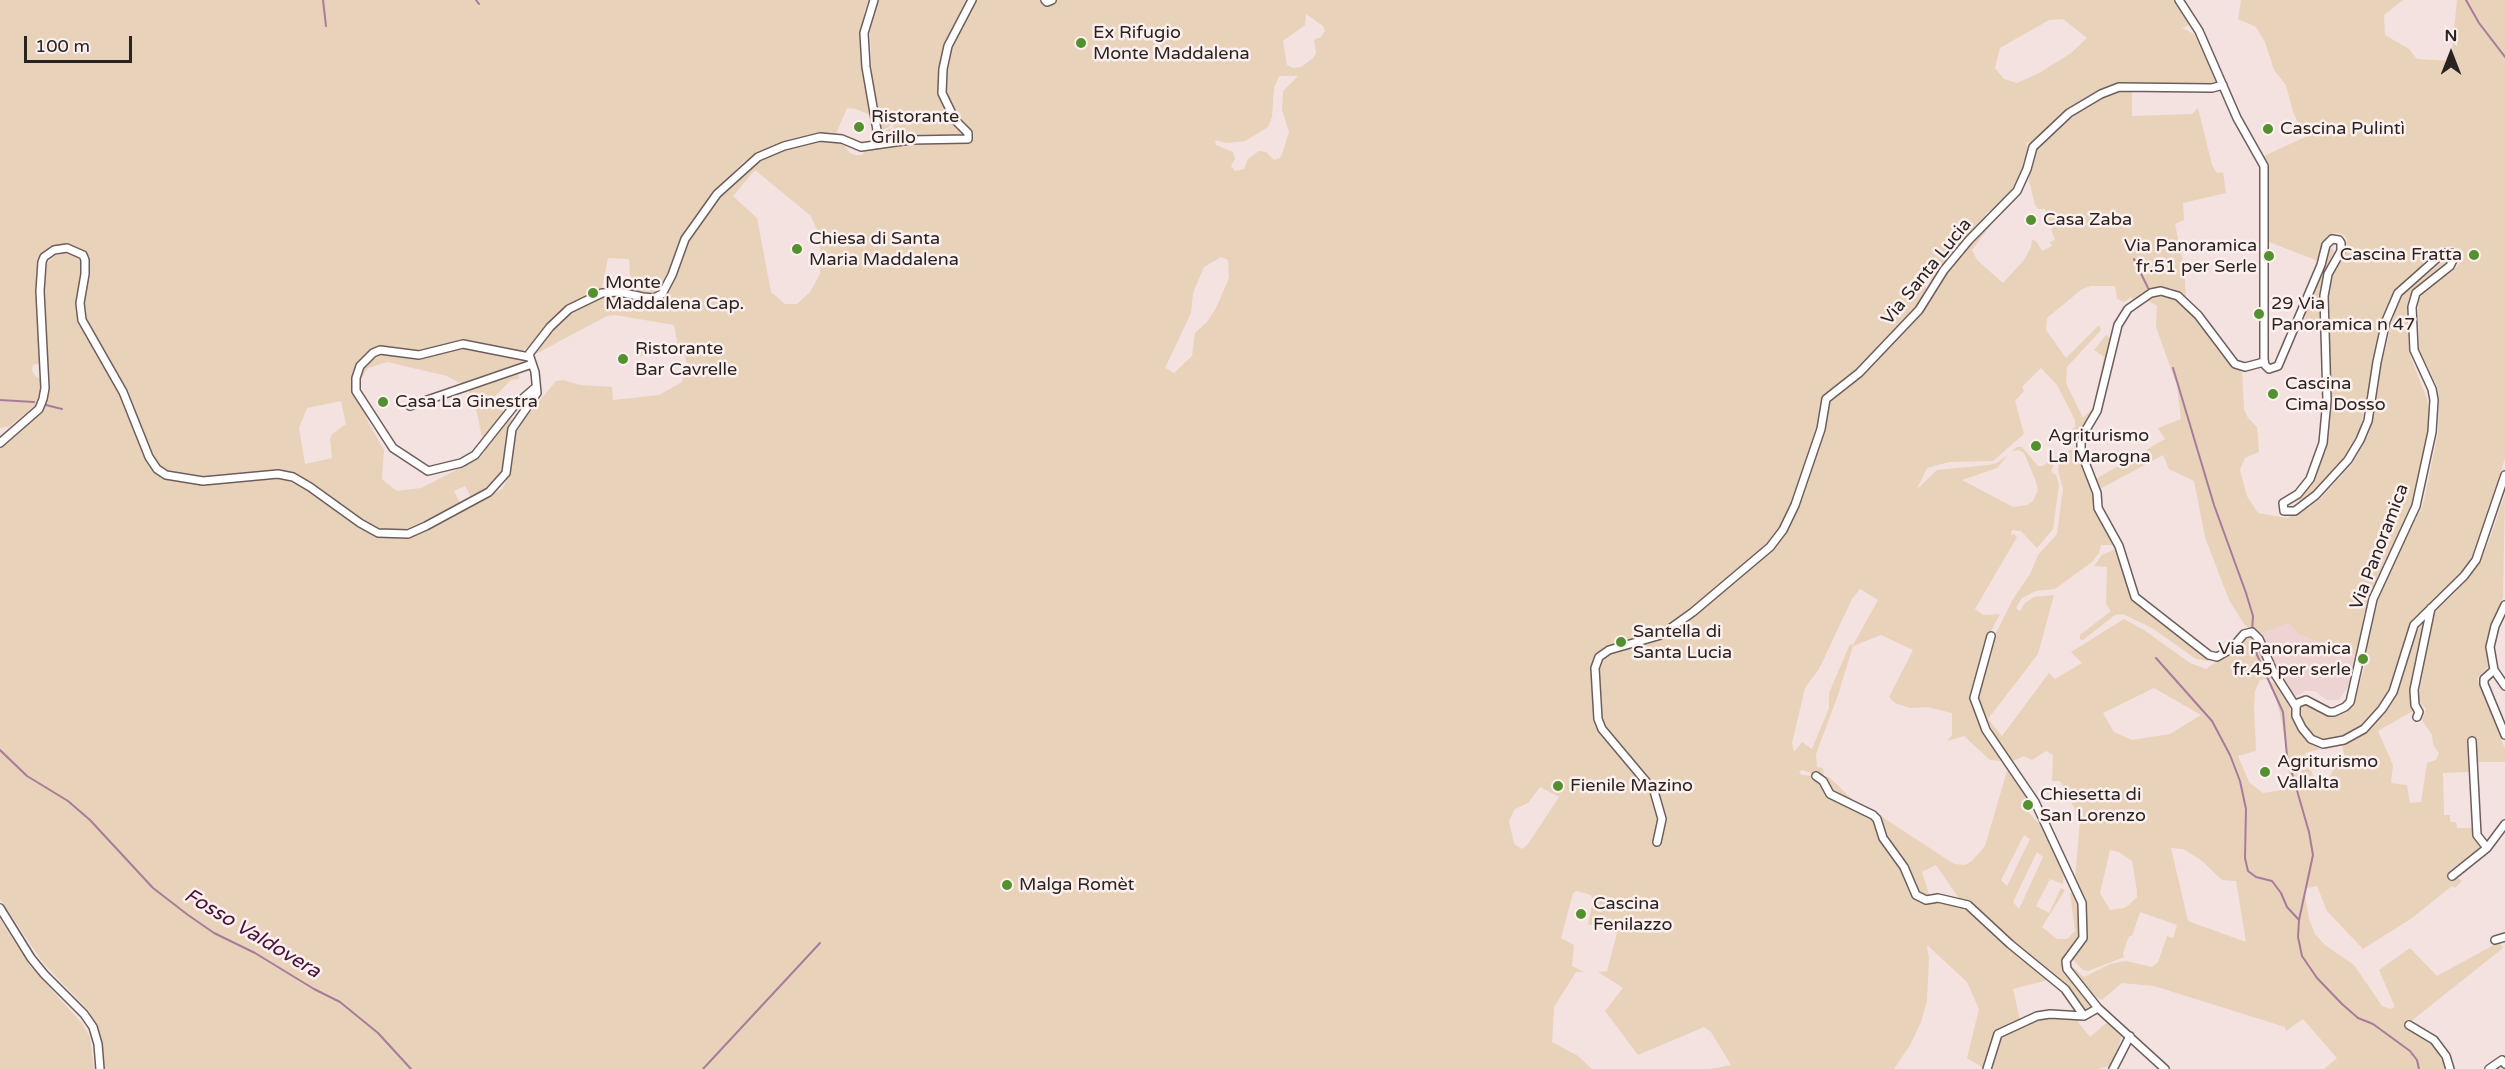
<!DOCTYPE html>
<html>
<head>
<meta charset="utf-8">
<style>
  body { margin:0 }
  #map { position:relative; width:2505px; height:1069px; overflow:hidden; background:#f3e2e0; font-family:"Varela Round",sans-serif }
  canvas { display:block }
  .north { position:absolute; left:2421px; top:24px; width:60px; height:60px; -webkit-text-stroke:4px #fdf0ef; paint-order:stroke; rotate:0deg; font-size:16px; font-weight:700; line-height:24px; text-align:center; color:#292322 }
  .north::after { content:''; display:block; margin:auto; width:21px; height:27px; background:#292322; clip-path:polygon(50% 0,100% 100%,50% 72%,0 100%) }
  .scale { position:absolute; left:24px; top:36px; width:108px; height:27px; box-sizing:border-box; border:3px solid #292322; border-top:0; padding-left:8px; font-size:18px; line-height:21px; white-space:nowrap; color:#292322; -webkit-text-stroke:4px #fdf0ef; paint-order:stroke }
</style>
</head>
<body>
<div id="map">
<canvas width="2505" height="1069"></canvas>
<div class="north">N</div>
<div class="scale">100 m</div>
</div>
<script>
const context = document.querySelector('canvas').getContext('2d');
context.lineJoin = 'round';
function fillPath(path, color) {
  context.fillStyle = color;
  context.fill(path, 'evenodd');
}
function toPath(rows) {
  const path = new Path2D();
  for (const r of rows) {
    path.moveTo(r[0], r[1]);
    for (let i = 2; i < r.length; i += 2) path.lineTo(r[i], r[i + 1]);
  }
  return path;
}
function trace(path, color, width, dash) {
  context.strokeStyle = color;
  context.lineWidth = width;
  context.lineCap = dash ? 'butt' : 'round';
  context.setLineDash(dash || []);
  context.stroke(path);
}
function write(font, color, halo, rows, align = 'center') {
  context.font = font + ' "Varela Round",sans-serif';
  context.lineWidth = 5;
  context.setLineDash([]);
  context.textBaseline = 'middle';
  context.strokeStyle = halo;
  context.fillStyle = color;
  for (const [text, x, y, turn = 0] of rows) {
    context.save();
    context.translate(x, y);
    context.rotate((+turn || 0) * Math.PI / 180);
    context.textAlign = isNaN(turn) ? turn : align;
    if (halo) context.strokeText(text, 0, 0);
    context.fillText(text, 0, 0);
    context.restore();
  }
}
fillPath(toPath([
  [2289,623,2299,635,2320,642,2326,650,2333,647,2357,655,2349,685,2339,700,2327,700,2315,691,2306,691,2294,697,2257,635]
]), '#edd4d2');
fillPath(toPath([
  [0,0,869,0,864,12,862,33,872,116,856,109,847,108,835,136,812,134,779,145,743,162,715,192,684,236,663,287,654,293,631,290,629,259,608,258,602,288,567,305,529,346,522,351,492,347,492,354,521,359,524,365,518,367,519,379,511,380,491,400,512,420,506,437,502,472,490,487,471,497,465,486,454,491,460,503,429,519,403,530,384,531,357,516,313,483,276,470,209,478,181,477,161,469,154,462,134,415,128,390,99,348,83,314,82,296,90,267,88,258,83,252,69,246,57,246,46,250,39,259,37,267,41,363,33,365,32,370,35,376,41,379,37,404,10,426,0,428],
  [387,362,447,376,463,385,469,392,477,413,485,452,478,459,421,488,397,491,382,479,384,450,367,420,359,391,359,382,368,368],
  [341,401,346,424,332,434,330,439,332,458,305,464,299,428,307,408],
  [879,0,2175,0,2189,25,2182,28,2194,34,2217,83,2208,85,2124,83,2107,88,2067,110,2032,145,2030,142,2026,143,2027,147,2030,146,2024,165,2009,195,1992,213,1989,211,1985,215,1987,218,1932,281,1927,277,1923,282,1928,292,1939,282,2003,209,1972,250,1977,260,2003,283,2024,260,2031,247,2032,240,2036,241,2042,251,2052,246,2050,242,2055,240,2051,229,2053,228,2052,224,2048,225,2045,209,2038,209,2035,205,2029,181,2029,167,2035,152,2051,133,2093,101,2120,89,2132,89,2132,116,2192,114,2198,108,2212,165,2217,173,2223,172,2226,193,2183,203,2184,220,2175,224,2184,267,2186,296,2171,288,2161,288,2146,291,2133,301,2131,297,2124,302,2117,299,2115,286,2091,286,2082,289,2047,318,2046,330,2066,358,2099,325,2101,330,2067,367,2066,383,2083,418,2093,408,2104,357,2094,350,2106,335,2111,339,2095,412,2086,427,2062,440,2061,438,2075,427,2075,420,2057,385,2041,368,2022,387,2024,391,2015,401,2024,434,1993,461,1949,462,1927,468,1917,489,1937,470,1988,465,1997,463,2008,455,1997,468,1962,480,2013,507,2027,505,2033,501,2038,490,2035,479,2024,453,2019,450,2012,451,2017,447,2022,447,2038,466,2043,466,2057,456,2051,472,2056,475,2059,485,2053,529,2037,548,2021,531,2012,530,2011,535,2014,534,2017,537,1975,609,1983,615,2000,614,1990,633,1972,695,2005,759,2002,761,1990,760,1964,736,1947,741,1952,735,1952,713,1927,707,1910,708,1895,703,1889,697,1913,650,1881,635,1853,646,1837,698,1816,754,1817,767,1823,768,1824,777,1829,777,1855,802,1834,794,1818,775,1802,770,1799,772,1802,775,1814,776,1819,780,1829,797,1869,815,1878,814,1954,864,1965,865,1972,861,1985,846,2007,771,2016,775,2029,799,2021,804,2042,827,2064,873,2063,884,2050,879,2036,906,2049,913,2061,888,2065,890,2042,927,2057,939,2067,939,2075,931,2070,893,2074,892,2080,819,2060,781,2052,781,2053,755,2046,751,2032,760,2024,756,2013,761,1998,742,1977,697,1994,637,2013,599,2030,574,2038,555,2057,534,2063,489,2058,470,2060,456,2074,448,2078,450,2093,491,2094,507,2114,545,2101,545,2099,553,2092,562,2055,589,2036,591,2022,598,2016,608,2020,611,2025,603,2034,597,2054,595,2038,654,1988,719,2002,736,2049,673,2055,679,2082,663,2071,652,2124,619,2144,630,2190,663,2206,669,2229,653,2249,635,2255,637,2276,678,2260,680,2255,691,2254,707,2256,751,2238,756,2249,782,2263,793,2277,791,2283,790,2289,775,2282,722,2276,699,2268,682,2272,682,2280,686,2303,737,2320,749,2305,753,2315,781,2321,785,2327,784,2335,765,2346,762,2342,745,2368,730,2387,711,2395,698,2415,635,2424,621,2424,634,2413,675,2411,703,2413,711,2378,731,2393,765,2391,783,2407,785,2410,803,2421,802,2427,763,2436,760,2439,753,2433,744,2432,735,2422,720,2426,709,2418,700,2433,612,2455,593,2479,562,2489,541,2505,494,2503,597,2486,639,2488,667,2477,678,2505,749,2505,762,2477,762,2475,739,2470,738,2470,772,2443,773,2444,815,2450,815,2450,822,2456,822,2457,828,2472,828,2474,838,2480,844,2479,848,2449,871,2462,881,2455,888,2452,886,2412,918,2363,949,2327,911,2317,886,2304,889,2309,919,2315,934,2325,945,2354,965,2382,1006,2390,1009,2395,1007,2379,970,2410,948,2437,976,2499,942,2503,948,2405,1026,2432,1042,2446,1069,2324,1069,2337,1058,2303,1019,2286,1031,2285,1027,2154,986,2122,983,2102,1000,2091,995,2071,972,2070,967,2072,966,2084,977,2110,964,2126,961,2152,967,2158,962,2167,936,2173,938,2177,925,2140,912,2132,936,2129,936,2123,953,2124,957,2088,971,2083,970,2073,960,2075,951,2063,959,2063,967,2093,1009,2085,1014,2048,980,2013,989,2020,1020,1995,1031,1983,1068,1967,1058,1979,1009,1967,982,1927,945,1929,959,1927,1001,1921,1022,1910,1045,1894,1069,1710,1069,1731,1065,1711,1032,1704,1027,1638,1055,1605,1011,1623,988,1598,972,1607,971,1617,933,1588,924,1593,901,1591,895,1577,891,1573,893,1561,938,1574,945,1572,966,1584,972,1576,972,1554,1007,1552,1042,1578,1056,1592,1069,105,1069,102,1039,89,1011,43,963,0,899,0,449,42,412,47,401,50,388,42,277,48,262,55,256,65,252,77,256,83,266,83,277,78,289,79,325,120,392,151,469,162,479,217,484,274,478,286,481,299,485,376,536,402,539,413,537,502,489,511,473,517,428,556,381,563,380,580,385,612,387,613,400,659,395,682,382,687,364,685,356,680,350,640,356,639,351,678,346,674,325,615,315,607,316,532,356,532,353,548,335,577,308,601,296,654,300,663,297,669,288,688,239,712,204,740,175,760,158,785,147,821,139,842,143,850,153,855,155,862,155,867,148,902,143,895,128,896,133,888,138,885,131,894,127,893,124,882,131,872,78,870,32],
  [1306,14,1323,26,1325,31,1321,37,1314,40,1316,53,1313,58,1301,67,1293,68,1287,65,1283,41,1305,25],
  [2063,19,2087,38,2071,53,2039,73,2017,83,2004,79,1995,68,2000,48,2049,20],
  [1279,76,1298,76,1283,91,1282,110,1289,132,1282,154,1280,158,1274,160,1266,152,1259,151,1248,159,1244,169,1235,171,1231,166,1235,159,1233,152,1216,145,1215,140,1226,143,1245,141,1268,127,1272,117,1274,88],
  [755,170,811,216,820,238,820,274,810,292,797,304,785,304,771,292,757,218,733,196],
  [1221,257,1228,260,1229,278,1216,308,1207,322,1195,333,1192,356,1174,373,1165,368,1191,313,1193,293,1204,267],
  [1860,589,1878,600,1853,645,1850,644,1829,693,1829,708,1812,749,1802,742,1794,752,1792,743,1805,688,1819,669,1852,599],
  [2154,688,2201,715,2170,734,2132,740,2114,732,2103,713],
  [1540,787,1559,797,1528,844,1522,849,1514,844,1509,821,1515,809,1528,803],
  [2024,835,2030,839,2007,886,2001,880],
  [2171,848,2183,849,2201,860,2222,880,2236,881,2246,942,2188,921],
  [2110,850,2119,852,2132,861,2137,891,2137,897,2129,905,2124,908,2110,910,2100,893],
  [2037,852,2043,857,2019,909,2013,902],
  [1936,865,1958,897,1958,905,1930,897,1922,872],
  [2241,0,2403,0,2384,15,2385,35,2409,49,2417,59,2451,61,2457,0,2505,0,2505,458,2481,539,2473,558,2461,574,2410,623,2388,692,2372,716,2353,732,2331,740,2317,739,2309,732,2302,722,2301,708,2306,704,2310,705,2326,716,2334,717,2346,713,2355,699,2364,669,2371,616,2392,567,2423,505,2438,433,2439,399,2437,386,2419,349,2418,302,2423,292,2454,270,2464,257,2460,256,2456,248,2451,246,2439,249,2394,292,2383,320,2360,429,2341,462,2311,494,2301,502,2298,499,2312,485,2318,472,2326,445,2330,400,2329,287,2333,273,2345,252,2347,240,2344,235,2336,233,2329,235,2318,261,2269,242,2269,165,2264,156,2305,137,2293,112,2286,85,2274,70,2265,42,2256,27,2238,19],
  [2331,248,2334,251,2321,284,2320,332,2302,331,2307,308],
  [2445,259,2449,261,2444,267,2424,282,2409,297,2408,341,2411,358,2427,399,2429,415,2428,431,2413,504,2370,594,2364,615,2357,655,2333,647,2326,650,2320,642,2299,635,2289,623,2257,635,2244,624,2229,600,2205,537,2194,481,2169,469,2163,455,2098,490,2094,480,2165,439,2158,428,2181,419,2177,386,2156,327,2157,306,2149,301,2144,302,2158,294,2175,297,2200,323,2217,349,2234,368,2242,370,2244,409,2248,418,2257,427,2259,452,2245,458,2240,470,2247,496,2258,513,2287,518,2309,508,2321,498,2353,463,2369,434,2372,423,2382,362,2396,306,2402,295],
  [2118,548,2130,597,2198,652,2213,658,2208,661,2196,659,2152,628,2123,614,2115,615,2083,640,2080,639,2080,635,2111,611,2106,604,2107,567,2094,566,2102,555],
  [0,919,30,966,81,1022,90,1037,94,1069,0,1069],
  [2049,1017,2083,1018,2078,1022,2090,1037,2110,1020,2123,1033,2112,1065,2098,1069,1990,1069,2001,1037,2009,1030]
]), '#e9d2ba');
trace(toPath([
  [323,0,326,26],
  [476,0,479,4],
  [2466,0,2479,23,2505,57],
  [2134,259,2148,288],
  [2173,368,2214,505,2246,593,2253,616,2252,632],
  [0,400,34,402],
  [46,405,62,409],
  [2253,637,2257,655,2283,712,2287,756,2309,832,2313,855,2299,920],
  [2156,658,2212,721,2230,755,2240,781,2246,809,2245,858,2248,871,2256,877,2272,881,2281,893,2287,907,2299,920,2298,937,2302,956,2317,978,2342,1004,2358,1018,2373,1024,2410,1051,2417,1060,2419,1069],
  [0,750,27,776,68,801,90,820,153,888,188,915,214,933,255,953,314,989,340,1002,378,1033,411,1069],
  [703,1069,820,943]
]), '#a77c9a', 2);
const minor = toPath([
  [1045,0,1047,2,1052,0],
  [2179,0,2199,31,2237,118,2264,166,2264,359,2265,365,2269,369,2278,366,2321,265,2326,245,2332,239,2339,240,2341,243,2341,251,2328,274,2324,296,2327,400,2323,443,2310,479,2298,494,2283,503,2284,511,2295,511,2316,495,2348,460,2360,440,2368,421,2377,362,2386,321,2398,293,2443,253,2451,253,2454,258,2450,266,2416,293,2412,307,2414,350,2432,389,2434,400,2432,432,2416,506,2373,599,2350,702,2345,707,2334,712,2329,712,2306,700,2298,703,2296,707,2296,716,2302,728,2311,739,2323,744,2344,740,2364,729,2382,709,2393,692,2414,625,2464,576,2476,560,2505,475],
  [874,145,877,130,866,67,864,33,874,0],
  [529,357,463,344,419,355,380,350,373,353,360,366,356,378,356,391,393,448,428,471,461,463,475,455,514,406,536,387],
  [2264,362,2245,367,2235,364,2198,315,2178,296,2161,291,2151,293,2128,309,2118,325,2097,411,2084,433,2081,443,2081,452,2097,493,2098,508,2119,546,2135,597,2209,655,2217,657,2231,649,2244,634,2252,632,2259,639,2273,671,2296,707],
  [410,406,532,364],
  [0,443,39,409,43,399,45,388,40,291,42,262,44,257,54,250,67,248,83,255,85,260,85,274,80,303,82,320,123,392,149,457,157,469,166,475,203,481,278,474,293,477,310,487,360,523,378,533,408,534,426,526,489,492,506,473,512,429,537,393,535,372,529,354,550,327,569,309,602,293,619,292,643,297,654,298,662,294,672,275,685,239,700,218,717,194,758,157,784,146,820,137,842,139,861,147,910,140,968,139,968,133,955,120,942,93,943,69,948,46,972,0],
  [2505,605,2495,626,2490,647,2494,670,2505,686],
  [1991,636,1974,698,1986,730,2035,802,2082,903,2083,938,2066,961,2067,969,2098,1008,2165,1069],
  [2494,670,2484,679,2484,684,2505,735],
  [2417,717,2419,712,2415,705,2414,690,2431,608],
  [2472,741,2477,835,2487,848],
  [1816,776,1823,781,1830,794,1873,815,1877,819,1883,838,1904,867,1916,895,1926,900,1938,898,1968,905,2010,944,2065,989,2084,1016],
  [1657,842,1662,819,1654,791,1602,729,1598,719,1595,668,1599,657,1609,650,1661,635,1693,612,1770,547,1783,530,1795,505,1821,429,1826,399,1859,373,1919,310,1944,270,1969,240,2017,191,2027,169,2033,147,2069,113,2101,94,2119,87,2212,88,2223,85],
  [2452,876,2487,848,2505,824],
  [0,908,31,958,44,974,84,1014,93,1027,98,1044,100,1069],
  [2495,940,2505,937],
  [2409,1025,2434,1040,2446,1056,2450,1069],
  [1987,1069,1998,1034,2037,1016,2050,1014,2084,1016,2098,1008],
  [2113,1069,2130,1036],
  [2489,1069,2502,1060,2505,1064]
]);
trace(minor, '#6d5e5d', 10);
trace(minor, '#fff', 7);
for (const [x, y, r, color] of [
  [1081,43,6,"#53902f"],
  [859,127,6,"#53902f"],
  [2268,129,6,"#53902f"],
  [2031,220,6,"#53902f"],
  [797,249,6,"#53902f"],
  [2474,255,6,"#53902f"],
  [2269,256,6,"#53902f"],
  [593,293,6,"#53902f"],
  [2259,314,6,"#53902f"],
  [623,359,6,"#53902f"],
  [2273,394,6,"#53902f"],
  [383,402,6,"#53902f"],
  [2036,446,6,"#53902f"],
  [1621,642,6,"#53902f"],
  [2363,659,6,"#53902f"],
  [2265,772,6,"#53902f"],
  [1558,786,6,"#53902f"],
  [2028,805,6,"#53902f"],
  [1007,885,6,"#53902f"],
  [1581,914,6,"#53902f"]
]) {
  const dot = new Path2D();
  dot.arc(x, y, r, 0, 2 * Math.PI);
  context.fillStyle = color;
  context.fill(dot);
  trace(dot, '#fdf0ef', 2);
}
write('18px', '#292322', '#fdf0ef', [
  ["Ex Rifugio",1093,33],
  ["Monte Maddalena",1093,54],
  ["Ristorante",871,117],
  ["Grillo",871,138],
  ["Cascina Pulintì",2280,129],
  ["Casa Zaba",2043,220],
  ["Chiesa di Santa",809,239],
  ["Maria Maddalena",809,260],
  ["Via Panoramica",2257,246,"right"],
  ["fr.51 per Serle",2257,267,"right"],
  ["Cascina Fratta",2462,255,"right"],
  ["Monte",605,283],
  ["Maddalena Cap.",605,304],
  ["29 Via",2271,304],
  ["Panoramica n 47",2271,325],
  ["Ristorante",635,349],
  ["Bar Cavrelle",635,370],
  ["Cascina",2285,384],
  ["Cima Dosso",2285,405],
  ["Casa La Ginestra",395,402],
  ["Agriturismo",2048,436],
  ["La Marogna",2048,457],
  ["Santella di",1633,632],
  ["Santa Lucia",1633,653],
  ["Via Panoramica",2351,649,"right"],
  ["fr.45 per serle",2351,670,"right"],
  ["Agriturismo",2277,762],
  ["Vallalta",2277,783],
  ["Fienile Mazino",1570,786],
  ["Chiesetta di",2040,795],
  ["San Lorenzo",2040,816],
  ["Malga Romèt",1019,885],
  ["Cascina",1593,904],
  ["Fenilazzo",1593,925]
], 'left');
write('18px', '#292322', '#fdf0ef', [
  ["Via Santa Lucia",1927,272,-51],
  ["Via Panoramica",2380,547,-69]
]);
write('italic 20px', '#46113b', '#fdf0ef', [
  ["Fosso Valdovera",252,934,31]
]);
</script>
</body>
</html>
